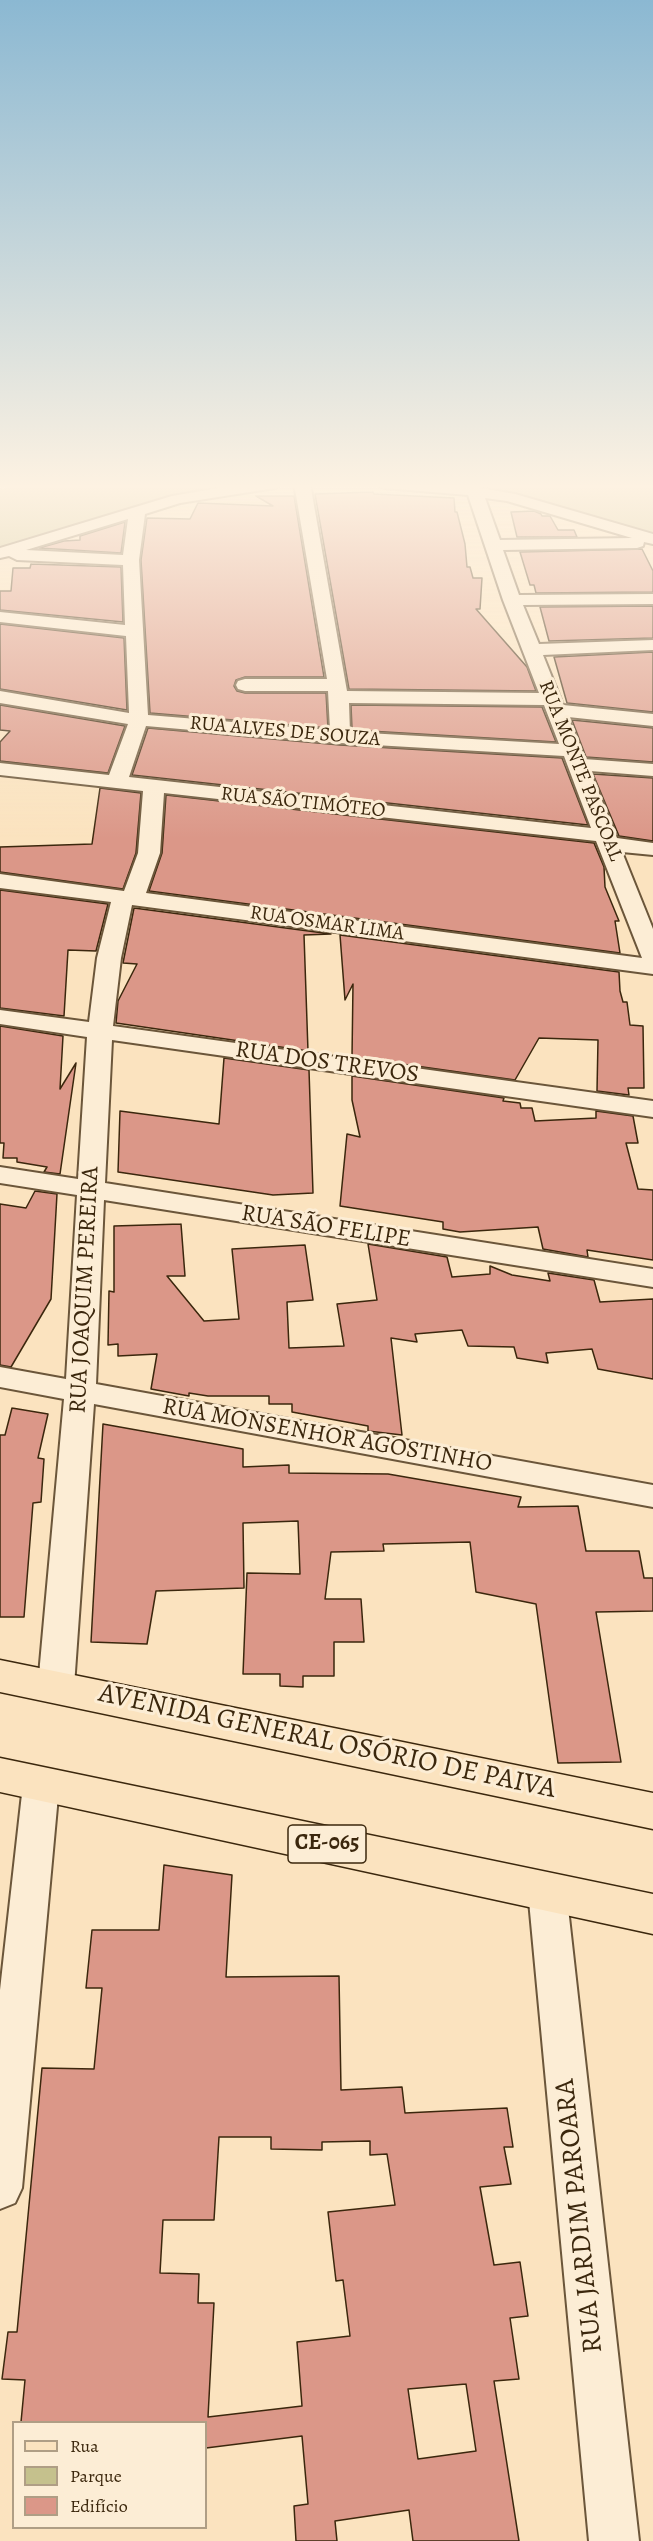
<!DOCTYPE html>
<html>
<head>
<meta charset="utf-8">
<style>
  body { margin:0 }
  #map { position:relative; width:653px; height:2541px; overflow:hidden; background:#fbe3bf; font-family:Alegreya,serif }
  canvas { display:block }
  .legend { position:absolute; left:12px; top:2421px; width:195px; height:108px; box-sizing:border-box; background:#fcedd5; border:2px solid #af9e85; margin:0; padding:8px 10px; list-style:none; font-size:18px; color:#3b270d }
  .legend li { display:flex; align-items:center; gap:12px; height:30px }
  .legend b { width:30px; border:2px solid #af9e85 }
</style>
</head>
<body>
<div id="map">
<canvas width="653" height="2541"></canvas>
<ul class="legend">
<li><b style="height:8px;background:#fbe3bf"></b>Rua</li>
<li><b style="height:16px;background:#c5c18d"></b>Parque</li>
<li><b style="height:16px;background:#db9788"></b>Edifício</li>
</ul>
</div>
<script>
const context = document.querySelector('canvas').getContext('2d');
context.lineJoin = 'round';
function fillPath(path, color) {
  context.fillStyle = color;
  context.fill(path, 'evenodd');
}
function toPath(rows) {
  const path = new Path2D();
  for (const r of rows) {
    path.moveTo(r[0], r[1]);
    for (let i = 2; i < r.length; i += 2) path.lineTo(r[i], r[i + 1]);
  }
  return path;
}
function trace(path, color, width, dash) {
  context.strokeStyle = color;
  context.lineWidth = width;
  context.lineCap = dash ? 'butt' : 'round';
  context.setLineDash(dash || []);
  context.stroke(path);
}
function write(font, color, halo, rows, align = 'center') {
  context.font = font + ' Alegreya,serif';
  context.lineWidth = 6;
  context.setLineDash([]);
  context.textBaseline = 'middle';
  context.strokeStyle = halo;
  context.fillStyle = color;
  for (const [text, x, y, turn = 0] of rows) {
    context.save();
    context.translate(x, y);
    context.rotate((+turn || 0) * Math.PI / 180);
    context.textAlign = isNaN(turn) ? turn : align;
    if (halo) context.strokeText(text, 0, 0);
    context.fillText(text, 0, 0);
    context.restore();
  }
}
fillPath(toPath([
  [39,483,262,483,170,497,0,549,0,489],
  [483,483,653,483,653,535,511,495,487,487]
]), '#c5c18d');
const building = toPath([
  [373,492,374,494,454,498,455,512,457,512,465,544,467,567,470,567,473,578,482,578,480,609,476,609,527,667,536,691,349,689,315,494,373,492],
  [256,496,294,496,324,677,245,677,236,680,234,686,237,691,245,693,326,693,328,728,150,713,141,560,147,518,190,519,198,503,273,506,256,496],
  [534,511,541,514,542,516,550,516,558,530,574,530,577,537,517,537,511,512,534,511],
  [125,522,121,553,39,548,64,541,80,540,80,536,125,522],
  [642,549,653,571,653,592,536,593,534,585,530,585,520,552,642,549],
  [31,564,121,567,123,622,0,610,0,591,11,591,13,568,30,568,31,564],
  [653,606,653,638,549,641,540,607,653,606],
  [0,624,124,638,127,710,0,689,0,624],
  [653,652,653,712,567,703,554,657,653,652],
  [0,705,125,726,108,773,0,761,0,742,10,731,0,730,0,705],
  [351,705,542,707,556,742,352,730,351,705],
  [572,720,653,728,653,762,586,757,572,720],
  [148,728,340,745,562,758,588,825,132,775,148,728],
  [593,774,653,778,653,841,619,836,593,774],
  [100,788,141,793,136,853,123,889,0,872,0,847,92,844,100,788],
  [166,795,594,843,604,867,605,887,619,921,615,921,620,953,149,891,162,853,166,795],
  [0,890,108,904,96,951,68,950,64,1016,0,1008,0,890],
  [134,908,331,934,304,935,308,1051,116,1023,118,1001,137,964,123,963,134,908],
  [340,935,619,972,620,991,623,1002,627,1002,630,1025,643,1026,644,1088,628,1088,629,1095,597,1091,598,1040,539,1038,515,1080,352,1057,353,984,345,1000,340,935],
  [0,1026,63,1036,60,1089,76,1063,60,1174,44,1172,47,1167,17,1162,17,1158,3,1158,4,1143,0,1143,0,1026],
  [224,1058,309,1070,313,1193,273,1195,118,1172,120,1111,219,1124,224,1058],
  [352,1076,504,1098,503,1101,520,1103,521,1108,532,1108,535,1121,596,1118,596,1111,633,1116,638,1143,626,1143,638,1189,653,1190,653,1260,587,1250,588,1257,543,1249,538,1227,460,1232,443,1229,443,1222,340,1206,347,1134,360,1137,352,1100,352,1076],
  [35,1191,57,1194,51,1299,11,1367,0,1365,0,1204,26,1208,35,1191],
  [181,1224,185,1276,167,1276,204,1321,239,1319,232,1249,305,1245,313,1300,287,1302,289,1348,344,1346,337,1304,377,1300,368,1244,447,1257,452,1277,490,1274,490,1266,512,1275,550,1281,548,1273,594,1280,600,1302,653,1299,653,1379,598,1369,592,1349,546,1353,548,1363,517,1358,514,1347,468,1346,462,1330,415,1334,417,1342,391,1338,402,1435,368,1431,368,1426,292,1412,292,1404,269,1404,269,1396,208,1396,189,1393,189,1396,151,1389,157,1354,118,1356,118,1344,108,1345,109,1291,114,1292,114,1226,181,1224],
  [12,1408,48,1414,38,1458,44,1459,41,1502,33,1503,24,1617,0,1617,0,1435,5,1435,12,1408],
  [103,1424,243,1449,243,1467,289,1465,289,1473,388,1474,521,1497,518,1507,578,1506,586,1551,639,1551,644,1578,653,1578,653,1611,596,1612,621,1762,558,1763,536,1604,476,1592,470,1542,383,1544,384,1551,331,1552,325,1599,361,1599,364,1642,334,1642,334,1676,303,1676,303,1687,280,1686,280,1674,243,1674,247,1573,300,1574,298,1521,243,1523,244,1588,156,1591,147,1644,91,1642,103,1424],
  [164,1865,232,1875,226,1977,339,1976,341,2090,402,2087,405,2113,507,2108,513,2147,504,2147,511,2184,480,2187,494,2265,520,2262,528,2316,510,2318,519,2379,494,2381,519,2541,413,2541,409,2510,335,2521,337,2541,296,2541,294,2506,308,2504,302,2436,206,2448,206,2422,21,2422,25,2380,2,2379,8,2332,17,2332,42,2068,94,2069,102,1988,86,1988,92,1930,159,1930,164,1865],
  [219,2137,271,2137,271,2149,322,2150,322,2142,370,2141,370,2155,387,2154,395,2205,328,2212,336,2281,343,2280,350,2336,297,2342,302,2406,208,2417,214,2303,198,2303,199,2274,160,2273,163,2220,214,2220,219,2137],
  [466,2384,476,2451,418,2459,408,2389,466,2384]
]);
fillPath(building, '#db9788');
trace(building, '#3b270d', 1.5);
const minor = toPath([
  [248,483,283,483,275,488,180,503,145,514,139,560,148,715,330,730,328,691,245,691,238,689,236,685,238,681,245,679,327,679,294,483,310,483,347,691,539,693,503,600,468,495,385,488,380,486,377,483,434,483,465,486,464,483,480,483,481,488,515,494,653,534,653,544,644,542,643,546,637,548,503,550,519,595,653,594,653,604,523,605,539,644,653,640,653,650,543,655,563,705,653,714,653,726,568,717,584,759,653,764,653,776,590,771,617,838,653,843,653,855,622,852,653,929,653,974,132,905,121,958,113,1026,653,1101,653,1117,112,1040,105,1183,653,1269,653,1287,104,1200,96,1384,653,1485,653,1507,94,1404,74,1686,69,1696,56,1700,43,1696,38,1686,64,1399,0,1387,0,1367,66,1379,77,1195,0,1183,0,1167,78,1179,87,1037,0,1024,0,1010,89,1022,97,958,111,902,0,888,0,874,124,891,138,853,143,791,0,775,0,763,109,775,128,724,0,703,0,691,129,713,126,636,0,622,0,612,125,625,123,565,17,560,9,556,0,558,0,548,172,496,248,483],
  [485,498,507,501,632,538,500,540,485,498],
  [128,519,123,555,26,550,128,519],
  [349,703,544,705,559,744,350,732,349,703],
  [146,726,340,743,564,756,591,828,129,777,146,726],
  [164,793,596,841,642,958,146,893,160,853,164,793],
  [41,1770,54,1774,59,1785,22,2188,15,2203,0,2209,0,1990,23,1785,28,1774,41,1770],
  [547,1873,561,1878,566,1890,639,2541,589,2541,528,1890,533,1878,547,1873]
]);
const major = toPath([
  [0,1660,653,1793,653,1829,0,1692,0,1660],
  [0,1758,653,1894,653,1934,0,1792,0,1758]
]);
trace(minor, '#6b563a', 4);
trace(major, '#3b270d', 3);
fillPath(minor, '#fcedd5');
fillPath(major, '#fbe3bf');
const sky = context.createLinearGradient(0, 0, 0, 839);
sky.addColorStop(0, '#8bb8d2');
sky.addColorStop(0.58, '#fdf2e2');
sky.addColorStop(1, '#fdf2e200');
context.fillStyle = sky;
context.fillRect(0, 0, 653, 839);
write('20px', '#3b270d', '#fcedd5', [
  ["RUA ALVES DE SOUZA",285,732,5],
  ["RUA MONTE PASCOAL",580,771,68],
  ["RUA SÃO TIMÓTEO",303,803,6],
  ["RUA OSMAR LIMA",327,924,8]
]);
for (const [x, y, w] of [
  [327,1844,78]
]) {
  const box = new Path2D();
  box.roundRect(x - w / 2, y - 19, w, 38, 4.5);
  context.fillStyle = '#fcedd5';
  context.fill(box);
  trace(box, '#3b270d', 1.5);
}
write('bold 22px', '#3b270d', null, [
  ["CE-065",327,1844]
]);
write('24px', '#3b270d', '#fcedd5', [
  ["RUA DOS TREVOS",327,1063,8],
  ["RUA SÃO FELIPE",326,1227,9],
  ["RUA JOAQUIM PEREIRA",85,1290,-87],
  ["RUA MONSENHOR AGOSTINHO",327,1436,10]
]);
write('28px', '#3b270d', '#fcedd5', [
  ["AVENIDA GENERAL OSÓRIO DE PAIVA",327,1742,12],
  ["RUA JARDIM PAROARA",580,2216,-96]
]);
</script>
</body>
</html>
